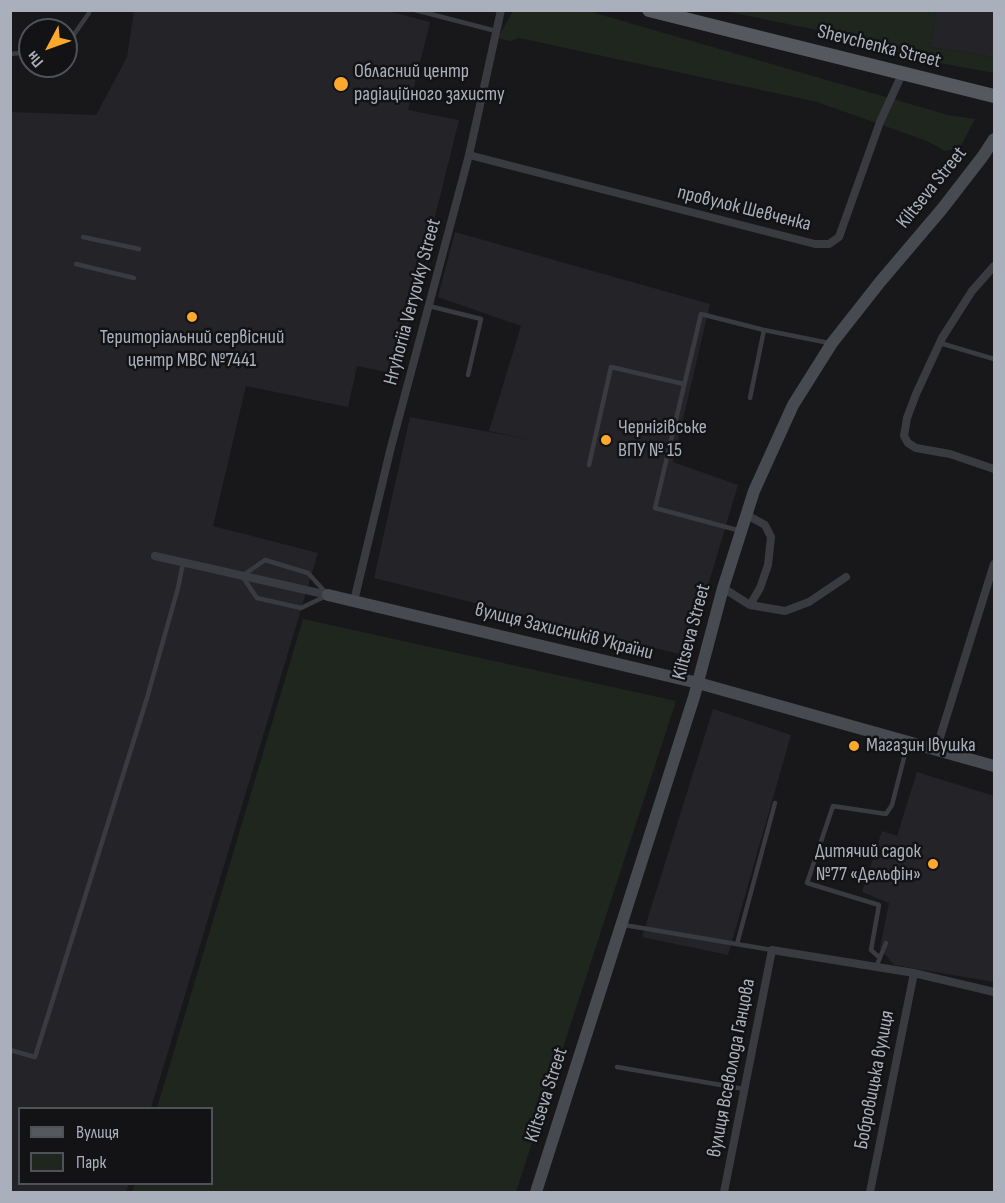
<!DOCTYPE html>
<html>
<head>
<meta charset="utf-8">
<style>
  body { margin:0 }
  #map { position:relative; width:1005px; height:1203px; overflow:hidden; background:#18181b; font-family:"Sofia Sans Condensed",sans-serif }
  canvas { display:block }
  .frame { position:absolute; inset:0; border:12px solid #aab0bb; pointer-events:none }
  .legend { position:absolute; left:18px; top:1107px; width:195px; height:78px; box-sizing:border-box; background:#131316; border:2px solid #4f5258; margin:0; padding:8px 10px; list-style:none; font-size:18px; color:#aab0bb }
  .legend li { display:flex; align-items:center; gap:12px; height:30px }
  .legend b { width:30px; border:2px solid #4f5258 }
  .north { position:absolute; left:18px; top:18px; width:60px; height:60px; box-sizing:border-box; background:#131316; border:2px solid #4f5258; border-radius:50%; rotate:229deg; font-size:16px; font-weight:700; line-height:24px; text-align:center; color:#aab0bb }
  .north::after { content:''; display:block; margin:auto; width:21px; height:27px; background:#fda92e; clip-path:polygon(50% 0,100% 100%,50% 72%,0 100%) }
</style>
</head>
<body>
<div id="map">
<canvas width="1005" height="1203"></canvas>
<div class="frame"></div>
<ul class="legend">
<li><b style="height:8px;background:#55585f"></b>Вулиця</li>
<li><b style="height:16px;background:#1e261e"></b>Парк</li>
</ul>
<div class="north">Пн</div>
</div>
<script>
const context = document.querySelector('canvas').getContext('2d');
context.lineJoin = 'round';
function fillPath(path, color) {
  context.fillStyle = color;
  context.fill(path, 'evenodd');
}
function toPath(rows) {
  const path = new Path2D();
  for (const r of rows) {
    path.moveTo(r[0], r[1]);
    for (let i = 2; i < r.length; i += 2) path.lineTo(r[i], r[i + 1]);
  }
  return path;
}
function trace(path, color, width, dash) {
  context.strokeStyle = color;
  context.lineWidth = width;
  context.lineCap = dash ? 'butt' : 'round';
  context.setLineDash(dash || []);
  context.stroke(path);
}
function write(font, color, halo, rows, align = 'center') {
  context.font = font + ' "Sofia Sans Condensed",sans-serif';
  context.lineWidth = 5;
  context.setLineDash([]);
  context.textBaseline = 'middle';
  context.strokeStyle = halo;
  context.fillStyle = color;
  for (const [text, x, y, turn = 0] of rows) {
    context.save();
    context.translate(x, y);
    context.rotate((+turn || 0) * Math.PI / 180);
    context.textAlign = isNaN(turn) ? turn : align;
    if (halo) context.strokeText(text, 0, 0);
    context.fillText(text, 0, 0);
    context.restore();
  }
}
fillPath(toPath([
  [384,10,430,22,408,110,459,120,396,374,357,366,348,407,246,386,213,526,318,553,151,1108,20,1108,20,1184,129,1184,126,1192,11,1192,11,112,96,115,127,57,134,11],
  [936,11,994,11,994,57,930,47],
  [455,232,710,304,673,462,738,485,687,656,374,578,410,417,532,440,489,431,521,326,438,297],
  [713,709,791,735,728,955,642,937],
  [917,772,994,796,994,982,894,965,880,948,889,903,862,892,882,831,897,836]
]), '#242428');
fillPath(toPath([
  [513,11,588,11,948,115,975,119,960,148,945,151,927,141,817,102,519,38,510,41,498,38],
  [724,11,936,11,930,47,994,57,994,73,912,58,894,51,895,46],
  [303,619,676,701,516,1192,132,1192,135,1184,212,1184,212,1108,157,1108]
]), '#1e261e');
trace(toPath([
  [415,10,496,31],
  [66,46,89,13],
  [10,54,30,52],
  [83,237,139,249],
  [76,264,134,278],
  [429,306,481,319,468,375],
  [940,343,994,359],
  [750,398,764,330,829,343],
  [589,465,611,367,684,384],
  [741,531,655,508,701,314,764,330],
  [265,560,308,573,328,595,301,608,257,598,242,576,265,560],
  [624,925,772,950],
  [737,944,775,803],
  [880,958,871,950,879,905,807,883,833,806,886,814,892,805,908,742],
  [876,967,886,943],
  [10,1050,35,1057,147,698,178,588,183,563],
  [617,1067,744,1089]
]), '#393b40', 4.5);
trace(toPath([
  [469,155,815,244,829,244,839,237,880,122,903,72],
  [994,266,972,291,942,338,916,394,907,418,904,436,908,443,916,448,950,454,994,469],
  [747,515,765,525,771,537,768,565,760,588,750,605],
  [155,556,328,595],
  [723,588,750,605,785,611,809,602,846,577],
  [354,601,391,447,469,155,501,10],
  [936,750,994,564],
  [724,1192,772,950,914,973,994,992],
  [870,1192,914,973]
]), '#393b40', 8);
trace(toPath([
  [328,595,698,683,994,766],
  [536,1192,694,697,723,588,754,491,793,405,832,343,880,282,942,209,983,156,994,139]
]), '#474a50', 12);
trace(toPath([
  [649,10,994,96]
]), '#55585f', 14);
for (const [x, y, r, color] of [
  [341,84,8,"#fda92e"],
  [192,317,6,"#fda92e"],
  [606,440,6,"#fda92e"],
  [854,746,6,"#fda92e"],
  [933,864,6,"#fda92e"]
]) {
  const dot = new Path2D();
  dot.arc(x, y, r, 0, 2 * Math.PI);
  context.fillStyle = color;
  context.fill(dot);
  trace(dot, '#131316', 2);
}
write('20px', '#aab0bb', '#131316', [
  ["Shevchenka Street",879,47,14],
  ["Kiltseva Street",932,188,-51],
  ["провулок Шевченка",744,209,14],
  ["Hryhoriia Veryovky Street",413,302,-75],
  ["вулиця Захисників України",564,632,14],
  ["Kiltseva Street",692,632,-75],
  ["вулиця Всеволода Ганцова",732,1068,-79],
  ["Бобровицька вулиця",875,1080,-79],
  ["Kiltseva Street",547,1095,-72]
]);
write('20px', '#aab0bb', '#131316', [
  ["Обласний центр",354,72],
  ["радіаційного захисту",354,95],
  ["Територіальний сервісний",192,338,"center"],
  ["центр МВС №7441",192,361,"center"],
  ["Чернігівське",618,428],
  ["ВПУ № 15",618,451],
  ["Магазин Івушка",866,746],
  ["Дитячий садок",921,852,"right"],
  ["№77 «Дельфін»",921,875,"right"]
], 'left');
</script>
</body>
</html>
